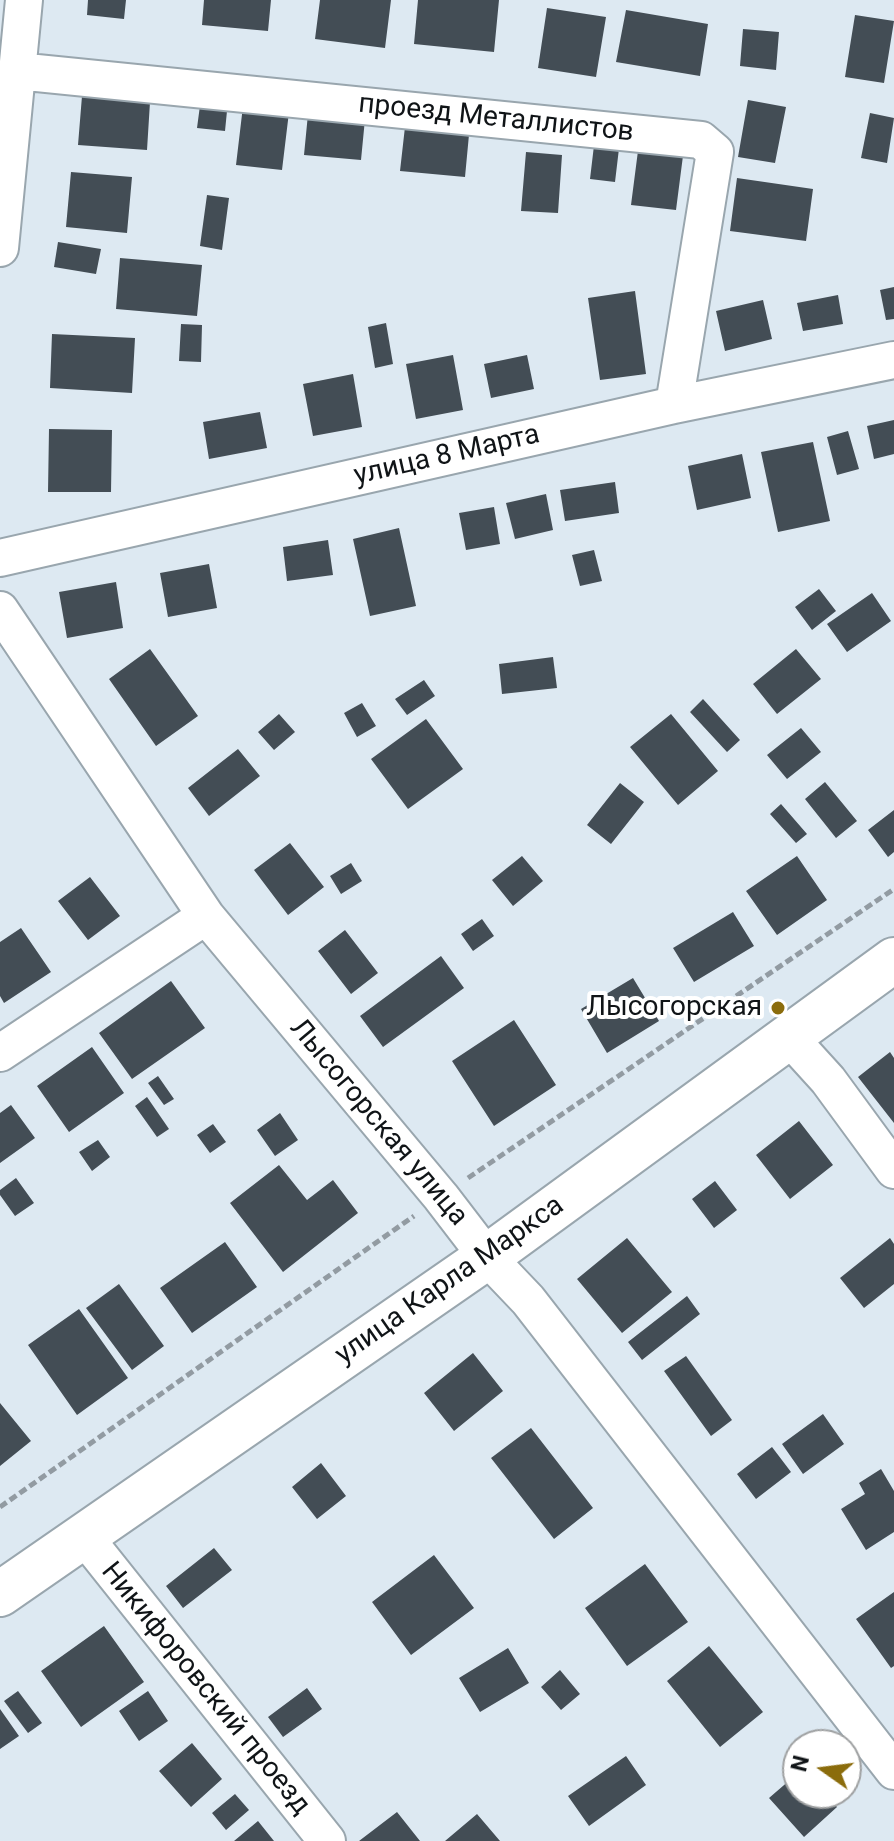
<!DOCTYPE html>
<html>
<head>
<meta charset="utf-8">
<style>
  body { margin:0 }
  #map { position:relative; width:894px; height:1841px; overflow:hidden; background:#dde9f2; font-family:Roboto,sans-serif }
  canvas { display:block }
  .north { position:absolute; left:782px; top:1729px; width:80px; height:80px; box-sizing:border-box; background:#fff; border:2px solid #9fa1a2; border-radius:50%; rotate:284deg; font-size:22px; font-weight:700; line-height:32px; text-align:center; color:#101417 }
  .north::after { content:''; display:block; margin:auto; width:28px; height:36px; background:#8b6c0c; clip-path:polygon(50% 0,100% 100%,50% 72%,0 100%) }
</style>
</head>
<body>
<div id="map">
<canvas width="894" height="1841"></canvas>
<div class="north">N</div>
</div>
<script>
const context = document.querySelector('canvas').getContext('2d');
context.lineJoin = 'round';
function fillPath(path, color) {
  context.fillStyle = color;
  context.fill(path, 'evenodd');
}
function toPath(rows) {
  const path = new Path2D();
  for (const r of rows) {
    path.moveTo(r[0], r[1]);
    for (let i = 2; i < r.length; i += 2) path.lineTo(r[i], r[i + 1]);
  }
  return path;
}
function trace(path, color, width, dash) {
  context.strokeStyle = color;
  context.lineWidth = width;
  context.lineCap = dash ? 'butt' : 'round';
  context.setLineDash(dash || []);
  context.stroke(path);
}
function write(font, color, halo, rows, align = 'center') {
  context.font = font + ' Roboto,sans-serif';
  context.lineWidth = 8;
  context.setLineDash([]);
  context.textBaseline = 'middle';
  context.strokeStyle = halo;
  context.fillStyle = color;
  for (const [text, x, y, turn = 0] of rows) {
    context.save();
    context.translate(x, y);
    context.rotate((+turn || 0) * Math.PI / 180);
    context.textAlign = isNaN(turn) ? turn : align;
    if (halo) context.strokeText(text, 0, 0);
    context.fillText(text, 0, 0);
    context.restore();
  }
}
fillPath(toPath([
  [88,0,126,0,124,19,87,15],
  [204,0,271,0,268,31,202,25],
  [320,0,391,0,385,48,315,39],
  [418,0,499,0,494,52,414,44],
  [547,8,606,17,596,77,538,68],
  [626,10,708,24,700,76,616,62],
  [855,15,894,21,884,83,845,77],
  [743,29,779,32,776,70,740,66],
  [82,96,150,102,147,150,78,145],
  [201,98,228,101,225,131,197,128],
  [748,100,786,107,775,163,738,157],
  [243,106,289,112,282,170,236,165],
  [870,113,894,118,887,163,861,158],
  [308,114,365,119,361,160,304,155],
  [406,118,470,124,465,177,400,171],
  [595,137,620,140,615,182,590,179],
  [639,143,684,148,676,210,631,205],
  [526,152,562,155,558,213,521,211],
  [71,172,132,177,127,233,66,227],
  [737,178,813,189,806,241,730,231],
  [207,195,229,198,222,250,200,246],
  [58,242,101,249,96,274,54,267],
  [120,258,202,265,197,316,116,309],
  [894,287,894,319,886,320,880,290],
  [635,291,646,374,600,380,588,298],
  [838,295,843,324,803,331,797,303],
  [763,300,772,339,725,351,716,311],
  [386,323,393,364,375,368,368,327],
  [181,324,202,325,201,362,179,361],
  [52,334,135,338,132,393,50,388],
  [453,355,463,410,416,419,406,364],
  [527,355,534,389,491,398,484,364],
  [353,374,362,427,313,436,303,384],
  [260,412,267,448,209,459,203,422],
  [894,420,894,454,874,459,867,426],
  [49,429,112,430,111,492,48,492],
  [848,431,859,469,837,475,827,437],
  [813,442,830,521,778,532,761,452],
  [742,454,751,498,697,510,688,466],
  [615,482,619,513,565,521,560,490],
  [546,494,553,530,515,539,506,503],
  [494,507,500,544,466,550,459,513],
  [399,528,416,606,370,616,353,539],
  [328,540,333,575,287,581,283,547],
  [594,550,602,581,580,586,572,555],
  [209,564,217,608,168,617,160,573],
  [116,582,123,628,67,638,59,592],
  [819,589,836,611,812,630,795,607],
  [872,593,891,621,847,652,827,624],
  [150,649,198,716,156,746,109,679],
  [796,649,821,679,777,714,753,684],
  [553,657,557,688,502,694,499,664],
  [424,680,435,696,407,715,395,699],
  [703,699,740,740,727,752,690,712],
  [362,703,376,726,357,737,344,713],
  [279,714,295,732,274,750,258,732],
  [671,714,718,771,678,805,630,747],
  [426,719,463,769,408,809,371,759],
  [801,728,821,752,787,779,767,755],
  [238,749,260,776,209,816,188,788],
  [825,782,857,821,836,838,805,799],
  [620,783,644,802,611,844,587,825],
  [781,804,807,834,796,843,770,814],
  [894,810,894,852,888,857,868,830],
  [290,843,324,887,288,915,254,870],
  [522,856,543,881,513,906,492,880],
  [797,856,827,900,777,935,746,891],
  [351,863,362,881,341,894,330,876],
  [90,877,120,916,88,940,58,901],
  [733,912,754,946,694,982,673,948],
  [482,919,494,936,473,951,461,934],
  [21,928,51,972,4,1003,0,996,0,942],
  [345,930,378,973,351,994,318,951],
  [441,956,464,988,383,1047,360,1016],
  [633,978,659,1021,607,1053,581,1009],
  [171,981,205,1028,132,1079,99,1033],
  [514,1020,556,1085,494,1126,452,1061],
  [92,1047,124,1093,69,1132,37,1086],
  [890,1052,894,1058,894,1123,858,1077],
  [158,1076,174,1099,164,1105,148,1083],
  [147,1097,169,1129,157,1137,135,1106],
  [11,1105,35,1138,0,1163,0,1113],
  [280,1113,298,1140,275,1156,257,1130],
  [799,1121,833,1165,790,1199,756,1155],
  [213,1124,226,1142,210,1153,197,1135],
  [98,1140,110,1157,92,1171,79,1152],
  [279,1165,307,1200,333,1180,358,1213,283,1272,230,1203],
  [16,1178,34,1203,15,1216,0,1195,0,1190],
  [715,1181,737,1210,714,1228,692,1199],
  [627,1238,672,1292,622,1333,577,1279],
  [890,1238,894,1244,894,1284,864,1308,840,1278],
  [225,1242,257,1287,192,1333,160,1288],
  [119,1284,164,1346,132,1370,86,1308],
  [687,1296,700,1314,642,1360,628,1342],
  [79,1309,128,1378,77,1415,28,1345],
  [473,1353,503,1391,454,1431,424,1393],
  [686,1356,732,1420,711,1436,664,1371],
  [0,1403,31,1441,0,1466],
  [823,1414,844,1444,803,1474,782,1444],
  [531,1428,593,1508,554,1539,491,1458],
  [772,1447,791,1472,756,1499,737,1474],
  [321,1463,346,1496,317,1519,292,1487],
  [881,1469,894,1491,894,1532,866,1550,841,1509,865,1494,859,1483],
  [214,1548,232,1570,183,1608,166,1586],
  [434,1555,474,1608,411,1655,372,1602],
  [645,1564,688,1622,627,1666,585,1608],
  [894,1592,894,1666,891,1668,856,1619],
  [104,1626,144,1682,81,1727,41,1671],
  [709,1646,763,1712,720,1747,667,1681],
  [508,1648,529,1683,480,1712,459,1678],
  [560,1670,580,1694,561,1710,541,1687],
  [307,1688,322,1709,283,1737,268,1717],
  [18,1691,42,1723,28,1733,4,1701],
  [148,1691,168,1721,139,1741,119,1711],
  [0,1709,19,1736,0,1749],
  [192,1743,222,1779,191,1807,159,1771],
  [626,1756,646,1785,589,1826,568,1796],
  [798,1773,798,1793,825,1793,837,1807,804,1837,769,1798],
  [235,1794,249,1810,226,1830,212,1813],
  [397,1812,420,1841,359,1841],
  [477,1814,500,1841,445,1841],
  [258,1821,274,1841,234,1841]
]), '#434d55');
const minor = toPath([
  [17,71,701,140,715,152,674,405],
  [0,248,24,0],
  [0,558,674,405,894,360],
  [0,610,206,916,441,1197,487,1257,528,1300,894,1771],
  [788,1036,828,1080,894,1170],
  [0,1053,206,916],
  [83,1535,327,1841]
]);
const major = toPath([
  [0,1594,487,1257,894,960]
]);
trace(minor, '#99a6ae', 40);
trace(major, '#99a6ae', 48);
trace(toPath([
  [468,1178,894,889],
  [0,1507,414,1216]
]), '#929ba2', 5, [8, 4]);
trace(minor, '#fff', 36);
trace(major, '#fff', 44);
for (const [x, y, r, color] of [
  [778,1008,8,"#8b6c0c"]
]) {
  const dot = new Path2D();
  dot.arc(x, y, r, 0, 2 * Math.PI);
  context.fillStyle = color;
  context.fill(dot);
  trace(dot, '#fff', 3);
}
write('28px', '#101417', '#fff', [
  ["проезд Металлистов",496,119,6],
  ["улица 8 Марта",447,456,-13],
  ["Лысогорская улица",378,1123,50],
  ["улица Карла Маркса",450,1281,-35],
  ["Никифоровский проезд",205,1689,51]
]);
write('28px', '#101417', '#fff', [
  ["Лысогорская",762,1008]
], 'right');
</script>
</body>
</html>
